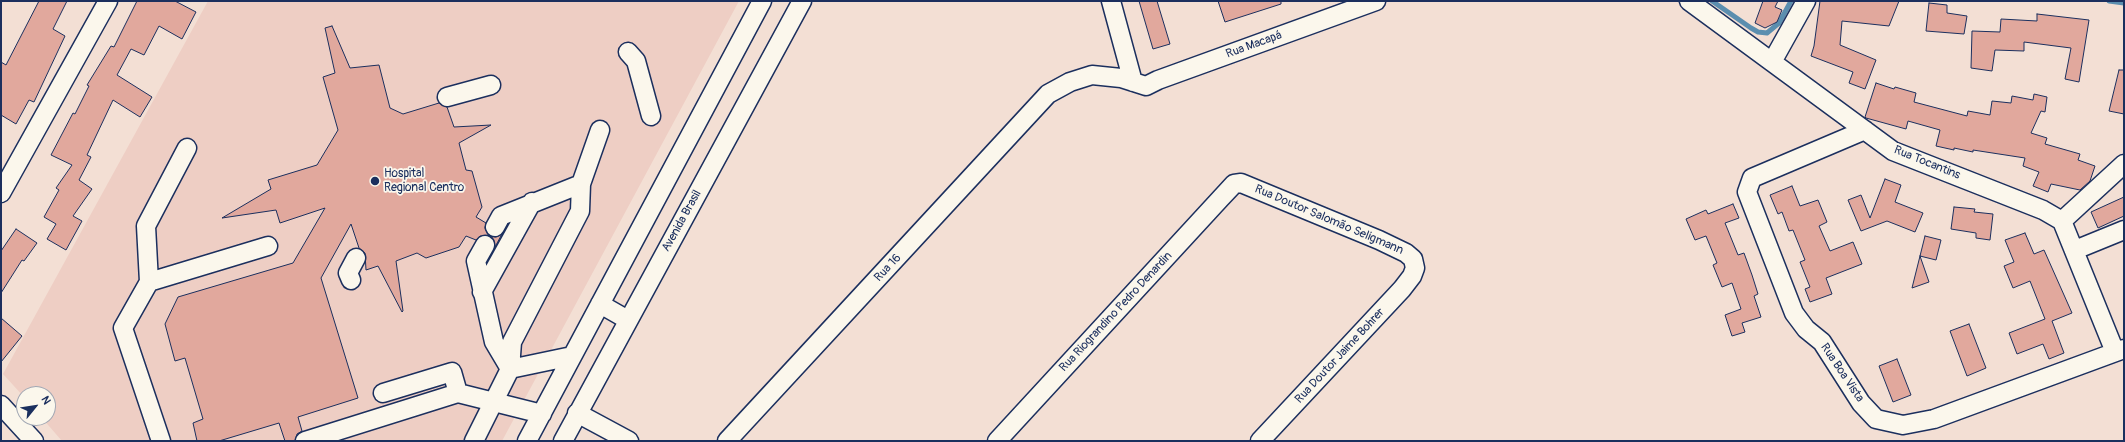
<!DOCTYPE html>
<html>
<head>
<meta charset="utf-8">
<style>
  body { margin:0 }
  #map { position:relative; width:2125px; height:442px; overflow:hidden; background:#f3dfd4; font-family:Pangolin,sans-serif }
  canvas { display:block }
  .frame { position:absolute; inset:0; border:2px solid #1b2f5e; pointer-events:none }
  .north { position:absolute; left:16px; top:386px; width:40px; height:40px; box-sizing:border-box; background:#fbf7ec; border:1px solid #a1a7b3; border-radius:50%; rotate:60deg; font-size:11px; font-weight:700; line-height:16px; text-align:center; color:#1b2f5e }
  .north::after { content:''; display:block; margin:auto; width:14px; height:18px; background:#1b2f5e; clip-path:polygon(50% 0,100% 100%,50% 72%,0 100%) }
</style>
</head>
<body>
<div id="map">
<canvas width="2125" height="442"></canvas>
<div class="frame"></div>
<div class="north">N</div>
</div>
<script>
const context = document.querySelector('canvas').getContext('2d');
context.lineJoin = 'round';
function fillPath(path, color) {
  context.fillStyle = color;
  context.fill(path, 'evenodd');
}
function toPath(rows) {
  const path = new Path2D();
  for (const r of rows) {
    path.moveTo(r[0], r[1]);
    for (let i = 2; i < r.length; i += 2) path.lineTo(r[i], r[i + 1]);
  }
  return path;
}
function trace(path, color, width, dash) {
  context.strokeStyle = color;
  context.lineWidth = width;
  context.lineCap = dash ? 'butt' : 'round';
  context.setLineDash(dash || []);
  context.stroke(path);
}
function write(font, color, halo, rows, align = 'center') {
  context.font = font + ' Pangolin,sans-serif';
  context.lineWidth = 3.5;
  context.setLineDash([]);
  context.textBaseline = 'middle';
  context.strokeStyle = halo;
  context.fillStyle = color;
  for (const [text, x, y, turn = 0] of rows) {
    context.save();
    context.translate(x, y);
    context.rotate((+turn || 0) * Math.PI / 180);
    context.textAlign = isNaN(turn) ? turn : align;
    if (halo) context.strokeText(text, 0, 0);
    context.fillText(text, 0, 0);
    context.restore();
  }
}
fillPath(toPath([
  [208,1,739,1,502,441,62,441,42,418,48,418,48,394,24,394,24,397,3,374]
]), '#eecec4');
trace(toPath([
  [1712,1,1751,28,1758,32,1767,33,1779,23,1791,1],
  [2109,1,2124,3]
]), '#5b8eaf', 5);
const building = toPath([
  [39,1,67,1,53,29,65,36,34,102,29,100,16,124,1,115,1,62,6,65,39,1],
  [137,1,175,1,196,12,182,39,159,26,144,55,131,49,117,75,152,97,140,117,113,100,87,155,91,157,79,180,92,189,73,216,82,221,66,250,47,239,56,224,44,217,59,190,56,188,72,165,51,155,73,113,75,114,89,86,87,85,111,46,114,47,137,1],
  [1139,1,1157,1,1170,44,1153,49,1139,1],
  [1218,1,1281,1,1281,4,1225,22,1218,1],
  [1763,1,1778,1,1775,7,1782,10,1777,22,1765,28,1755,23,1763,1],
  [1820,1,1899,1,1889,26,1842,21,1840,45,1876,60,1865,89,1849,83,1853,72,1811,56,1814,46,1820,1],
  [1929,3,1947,5,1947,13,1967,16,1964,34,1926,31,1929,3],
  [2037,14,2089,20,2079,82,2065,79,2071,48,2024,42,2024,51,1995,50,1992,71,1971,68,1972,31,2000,32,2001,19,2037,21,2037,14],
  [332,26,350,68,379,65,390,108,403,114,439,103,447,107,454,127,491,125,459,143,466,170,472,171,482,207,476,217,486,223,485,228,489,236,480,236,476,240,466,236,459,247,426,258,417,253,396,261,403,311,402,312,378,266,366,270,365,253,359,248,351,224,321,278,358,398,298,417,302,431,297,434,295,441,285,441,279,423,219,441,197,441,193,423,203,419,185,358,175,361,165,324,178,297,293,263,325,208,280,223,276,210,222,218,271,189,268,180,317,165,338,130,323,77,335,73,325,28,332,26],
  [2119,70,2124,70,2124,114,2109,111,2119,70],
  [1876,83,1894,89,1895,87,1916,93,1914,102,1967,116,1968,111,1990,115,1992,101,2011,103,2012,96,2033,100,2034,94,2047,97,2045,112,2041,111,2031,133,2047,138,2045,144,2080,154,2078,160,2095,166,2090,181,2080,190,2051,184,2048,192,2033,186,2039,172,2023,166,2025,158,1973,150,1973,152,1954,148,1954,150,1936,146,1940,130,1908,121,1906,129,1866,118,1865,117,1876,83],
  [1885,179,1901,185,1895,202,1923,213,1915,232,1887,221,1861,231,1848,200,1861,195,1870,218,1885,179],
  [1792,186,1800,206,1818,200,1827,222,1819,226,1830,251,1853,242,1862,264,1826,278,1832,294,1810,302,1805,289,1810,287,1800,262,1805,260,1793,230,1789,231,1782,212,1778,214,1770,195,1792,186],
  [2124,197,2124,216,2098,228,2091,212,2124,197],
  [1733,204,1739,218,1725,223,1738,255,1744,253,1752,275,1758,294,1754,296,1761,317,1742,323,1745,332,1732,336,1725,315,1741,309,1732,283,1722,287,1713,265,1717,263,1706,236,1695,240,1686,219,1706,210,1708,214,1733,204],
  [1954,207,1975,209,1974,212,1993,214,1990,240,1976,238,1976,233,1951,229,1954,207],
  [16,229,37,243,24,261,22,260,1,293,1,251,16,229],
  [2025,233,2034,254,2044,250,2072,313,2052,321,2064,353,2049,359,2043,344,2017,354,2009,333,2045,319,2030,281,2013,288,2004,266,2014,262,2005,240,2025,233],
  [502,234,495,247,494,240,491,236,496,237,502,234],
  [1925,236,1941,240,1936,260,1920,256,1925,236],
  [1920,256,1929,282,1912,288,1920,256],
  [1,318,22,336,1,362,1,318],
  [1969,324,1986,368,1967,376,1950,331,1969,324],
  [1897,359,1911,395,1893,402,1879,366,1897,359]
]);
fillPath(building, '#e1a89d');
trace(building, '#1b2f5e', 1);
const minor = toPath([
  [1111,1,1133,82],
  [1689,1,1893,151,2043,210,2062,221,2115,352],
  [628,52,636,61,651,116],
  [1772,62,1806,1],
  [447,97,491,85],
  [1865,130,1752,178,1747,192,1794,313,1806,329,1822,342,1861,403,1876,419,1903,425,1934,419,2124,349],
  [1,193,108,1],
  [2062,221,2124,164],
  [495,227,501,216,581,184],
  [485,245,476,261,494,342,510,369],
  [2075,250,2124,230],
  [351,280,348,273,356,258],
  [149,282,268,246],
  [482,292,532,202],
  [600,304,628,320],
  [510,369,572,356],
  [383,393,452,372,458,393],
  [1,405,34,441],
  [577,413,629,441],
  [161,441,123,328,149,282,146,226,187,148],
  [305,441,458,393,542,414],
  [474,441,510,369,512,342,580,211,581,184,600,130],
  [527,441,762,1],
  [563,441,802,1],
  [727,441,1048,94,1070,82,1092,75,1121,78,1146,86,1158,80,1376,1],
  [997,441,1220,199,1234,184,1241,183,1379,240,1406,253,1413,259,1415,268,1412,276,1402,289,1260,441]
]);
trace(minor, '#1b2f5e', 21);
trace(minor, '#fbf7ec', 18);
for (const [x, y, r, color] of [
  [375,181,5,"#1b2f5e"]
]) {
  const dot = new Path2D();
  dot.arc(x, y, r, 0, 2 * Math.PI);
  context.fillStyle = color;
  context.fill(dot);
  trace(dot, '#fbf7ec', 1.5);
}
write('12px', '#1b2f5e', '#fbf7ec', [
  ["Rua Macapá",1254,45,-20],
  ["Rua Tocantins",1927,163,22],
  ["Rua Doutor Salomão Seligmann",1329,220,23],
  ["Avenida Brasil",682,221,-61],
  ["Rua 16",888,268,-47],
  ["Rua Riograndino Pedro Denardin",1116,312,-47],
  ["Rua Doutor Jaime Bohrer",1340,356,-47],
  ["Rua Boa Vista",1842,373,56]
]);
write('12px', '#1b2f5e', '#fbf7ec', [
  ["Hospital",384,174],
  ["Regional Centro",384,188]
], 'left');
</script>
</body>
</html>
